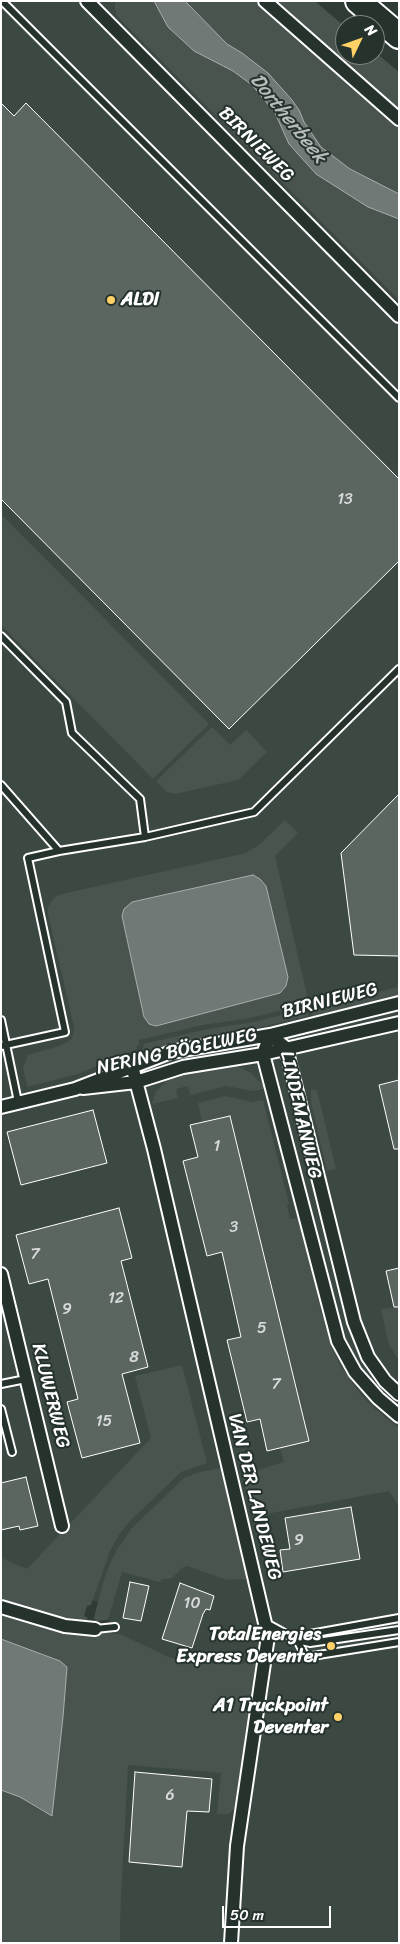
<!DOCTYPE html>
<html>
<head>
<meta charset="utf-8">
<style>
  body { margin:0 }
  #map { position:relative; width:400px; height:1944px; overflow:hidden; background:#2f3b35; font-family:Sriracha,sans-serif }
  canvas { display:block }
  .frame { position:absolute; inset:0; border:2px solid #fff; pointer-events:none }
  .north { position:absolute; left:335px; top:15px; width:50px; height:50px; box-sizing:border-box; background:#26332d; border:1px solid #7d8581; border-radius:50%; rotate:48deg; font-size:14px; font-weight:700; line-height:20px; text-align:center; color:#fff }
  .north::after { content:''; display:block; margin:auto; width:18px; height:22px; background:#ffd166; clip-path:polygon(50% 0,100% 100%,50% 72%,0 100%) }
  .scale { position:absolute; left:222px; top:1906px; width:109px; height:22px; box-sizing:border-box; border:2px solid #fff; border-top:0; padding-left:6px; font-size:15px; line-height:18px; white-space:nowrap; color:#fff; -webkit-text-stroke:4px #26332d; paint-order:stroke }
</style>
</head>
<body>
<div id="map">
<canvas width="400" height="1944"></canvas>
<div class="frame"></div>
<div class="north">N</div>
<div class="scale">50 m</div>
</div>
<script>
const context = document.querySelector('canvas').getContext('2d');
context.lineJoin = 'round';
function fillPath(path, color) {
  context.fillStyle = color;
  context.fill(path, 'evenodd');
}
function toPath(rows) {
  const path = new Path2D();
  for (const r of rows) {
    path.moveTo(r[0], r[1]);
    for (let i = 2; i < r.length; i += 2) path.lineTo(r[i], r[i + 1]);
  }
  return path;
}
function trace(path, color, width, dash) {
  context.strokeStyle = color;
  context.lineWidth = width;
  context.lineCap = dash ? 'butt' : 'round';
  context.setLineDash(dash || []);
  context.stroke(path);
}
function write(font, color, halo, rows, align = 'center') {
  context.font = font + ' Sriracha,sans-serif';
  context.lineWidth = 4;
  context.setLineDash([]);
  context.textBaseline = 'middle';
  context.strokeStyle = halo;
  context.fillStyle = color;
  for (const [text, x, y, turn = 0] of rows) {
    context.save();
    context.translate(x, y);
    context.rotate((+turn || 0) * Math.PI / 180);
    context.textAlign = isNaN(turn) ? turn : align;
    if (halo) context.strokeText(text, 0, 0);
    context.fillText(text, 0, 0);
    context.restore();
  }
}
fillPath(toPath([
  [1,1,113,1,399,289,399,1943,120,1943,124,1655,102,1604,1,1563]
]), '#3c4842');
fillPath(toPath([
  [115,1,154,1,168,27,194,51,233,71,252,85,275,113,289,144,316,174,368,207,399,219,399,300,117,16,115,9],
  [185,1,258,1,399,127,399,194,350,169,321,147,304,122,299,110,292,100,268,73,242,53,227,44],
  [274,1,315,1,345,27,345,55,375,55,375,52,399,72,399,111],
  [1,514,209,724,153,779,1,625],
  [212,727,230,745,246,730,267,752,238,780,175,794,167,792,156,781],
  [285,820,298,833,275,856,309,1004,245,1019,203,1025,139,1040,139,1045,136,1046,137,1049,78,1074,27,1087,23,1067,28,1055,59,1046,71,1040,73,1035,74,1027,48,914,48,907,54,898,58,895,98,886,246,853,260,844],
  [252,875,260,879,286,986,280,993,156,1026,149,1024,144,1017,122,916,124,909,132,902],
  [399,987,399,996,312,1016,310,1008],
  [306,1009,308,1016,248,1030,222,1033,213,1036,213,1038,142,1055,141,1049,144,1048,143,1044,208,1029,253,1022],
  [229,1065,237,1066,251,1073,266,1088,253,1091,226,1086,190,1095,188,1086,176,1089,178,1098,152,1104,156,1091,170,1078],
  [311,1090,317,1090,336,1169,327,1171,311,1102],
  [225,1096,252,1102,263,1100,289,1204,287,1205,290,1219,299,1218,321,1311,332,1348,340,1365,362,1396,375,1409,399,1428,399,1506,389,1491,261,1515,262,1528,256,1530,237,1452,243,1450,249,1473,284,1462,280,1448,268,1275,231,1116,202,1122,198,1103],
  [399,1307,399,1360,389,1345,381,1309],
  [182,1365,207,1463,181,1472,129,1522,119,1535,110,1551,91,1605,87,1606,84,1616,88,1618,82,1625,1,1604,1,1558,27,1569,151,1438,135,1376],
  [221,1468,247,1579,227,1580,187,1566,182,1568,172,1578,162,1579,159,1582,122,1572,108,1620,96,1621,94,1618,97,1606,106,1573,116,1551,131,1529,184,1478,200,1472],
  [1,1610,98,1632,120,1634,171,1658,202,1663,240,1665,247,1662,257,1664,235,1808,229,1814,217,1814,221,1773,128,1765,121,1898,120,1943,1,1943,1,1790,20,1797,42,1811,52,1815,67,1670,60,1661,1,1639]
]), '#4a544f');
const water = toPath([
  [154,1,185,1,227,44,242,53,268,73,292,100,299,110,304,122,321,147,350,169,399,194,399,219,368,207,316,174,289,144,275,113,252,85,233,71,194,51,168,27,154,1],
  [253,875,260,879,266,886,288,977,286,986,280,993,156,1026,149,1024,144,1017,122,916,124,909,132,902,253,875],
  [1,1639,60,1661,67,1667,63,1717,52,1816,20,1797,1,1790,1,1639]
]);
fillPath(water, '#707975');
trace(water, '#a9afac', 1);
const building = toPath([
  [1,103,14,116,26,103,399,479,399,561,229,729,1,499,1,103],
  [399,794,399,956,354,955,341,853,399,794],
  [399,1080,399,1149,394,1149,379,1085,399,1080],
  [93,1110,107,1163,21,1185,7,1132,93,1110],
  [230,1116,309,1441,267,1451,260,1419,247,1422,227,1340,241,1337,222,1252,207,1256,183,1161,198,1157,190,1125,230,1116],
  [119,1208,132,1258,121,1261,148,1367,122,1374,140,1443,82,1458,67,1402,78,1399,48,1279,29,1284,16,1235,119,1208],
  [399,1268,399,1307,394,1307,386,1271,399,1268],
  [26,1477,38,1526,20,1530,19,1526,1,1530,1,1483,26,1477],
  [351,1507,360,1559,283,1572,280,1550,290,1549,285,1518,351,1507],
  [130,1582,149,1586,141,1621,123,1618,130,1582],
  [180,1583,214,1596,210,1610,206,1609,203,1614,192,1648,162,1639,180,1583],
  [135,1772,212,1779,209,1812,187,1811,182,1867,129,1862,135,1772]
]);
fillPath(building, '#5b6661');
trace(building, '#fff', 1);
const lane = toPath([
  [2,1,399,398],
  [1,636,66,702,72,733,140,799,145,837],
  [1,785,59,851,145,837,254,812,399,669],
  [1,1020,18,1102],
  [1,1046,65,1032,28,858,59,851],
  [1,1384,26,1379],
  [1,1409,12,1452],
  [399,1618,310,1634,297,1640,306,1657,399,1642],
  [266,1623,297,1640,310,1643,399,1630],
  [95,1629,115,1627]
]);
const street = toPath([
  [87,1,399,316],
  [265,1,399,119],
  [270,1035,263,1054,338,1341,355,1372,378,1398,399,1416],
  [270,1035,286,1048,354,1322,368,1357,385,1381,399,1394],
  [132,1066,154,1149,268,1636,237,1846,231,1943],
  [83,1088,136,1082,183,1067,263,1054,399,1023],
  [1,1107,75,1089,171,1052,270,1035,399,1003],
  [1,1274,62,1526],
  [1,1607,65,1626,95,1629]
]);
const highway = toPath([
  [358,1,399,36]
]);
trace(lane, '#fff', 10);
trace(street, '#fff', 16);
trace(highway, '#fff', 28);
trace(lane, '#26332d', 6);
trace(street, '#26332d', 12);
trace(highway, '#26332d', 24);
for (const [x, y, r, color] of [
  [111,300,5,"#ffd166"],
  [331,1646,5,"#ffd166"],
  [338,1717,5,"#ffd166"]
]) {
  const dot = new Path2D();
  dot.arc(x, y, r, 0, 2 * Math.PI);
  context.fillStyle = color;
  context.fill(dot);
  trace(dot, '#26332d', 2);
}
write('16px', '#d6d9d8', null, [
  ["13",345,500],
  ["1",217,1147],
  ["3",234,1228],
  ["7",35,1255],
  ["12",116,1299],
  ["9",67,1310],
  ["5",262,1329],
  ["8",134,1358],
  ["7",276,1385],
  ["15",104,1422],
  ["9",299,1541],
  ["10",192,1604],
  ["6",170,1796]
]);
write('19px', '#fff', '#26332d', [
  ["BIRNIEWEG",256,145,45],
  ["BIRNIEWEG",330,1001,-14],
  ["NERING BÖGELWEG",177,1052,-12],
  ["LINDEMANWEG",300,1115,77],
  ["KLUWERWEG",50,1396,76],
  ["VAN DER LANDEWEG",254,1497,76]
]);
write('bold 19px', '#fff', '#26332d', [
  ["ALDI",121,300,"left"],
  ["TotalEnergies",321,1635],
  ["Express Deventer",321,1657],
  ["A1 Truckpoint",328,1706],
  ["Deventer",328,1728]
], 'right');
write('italic 20px', '#b8bcba', '#26332d', [
  ["Dortherbeek",288,119,51]
]);
</script>
</body>
</html>
